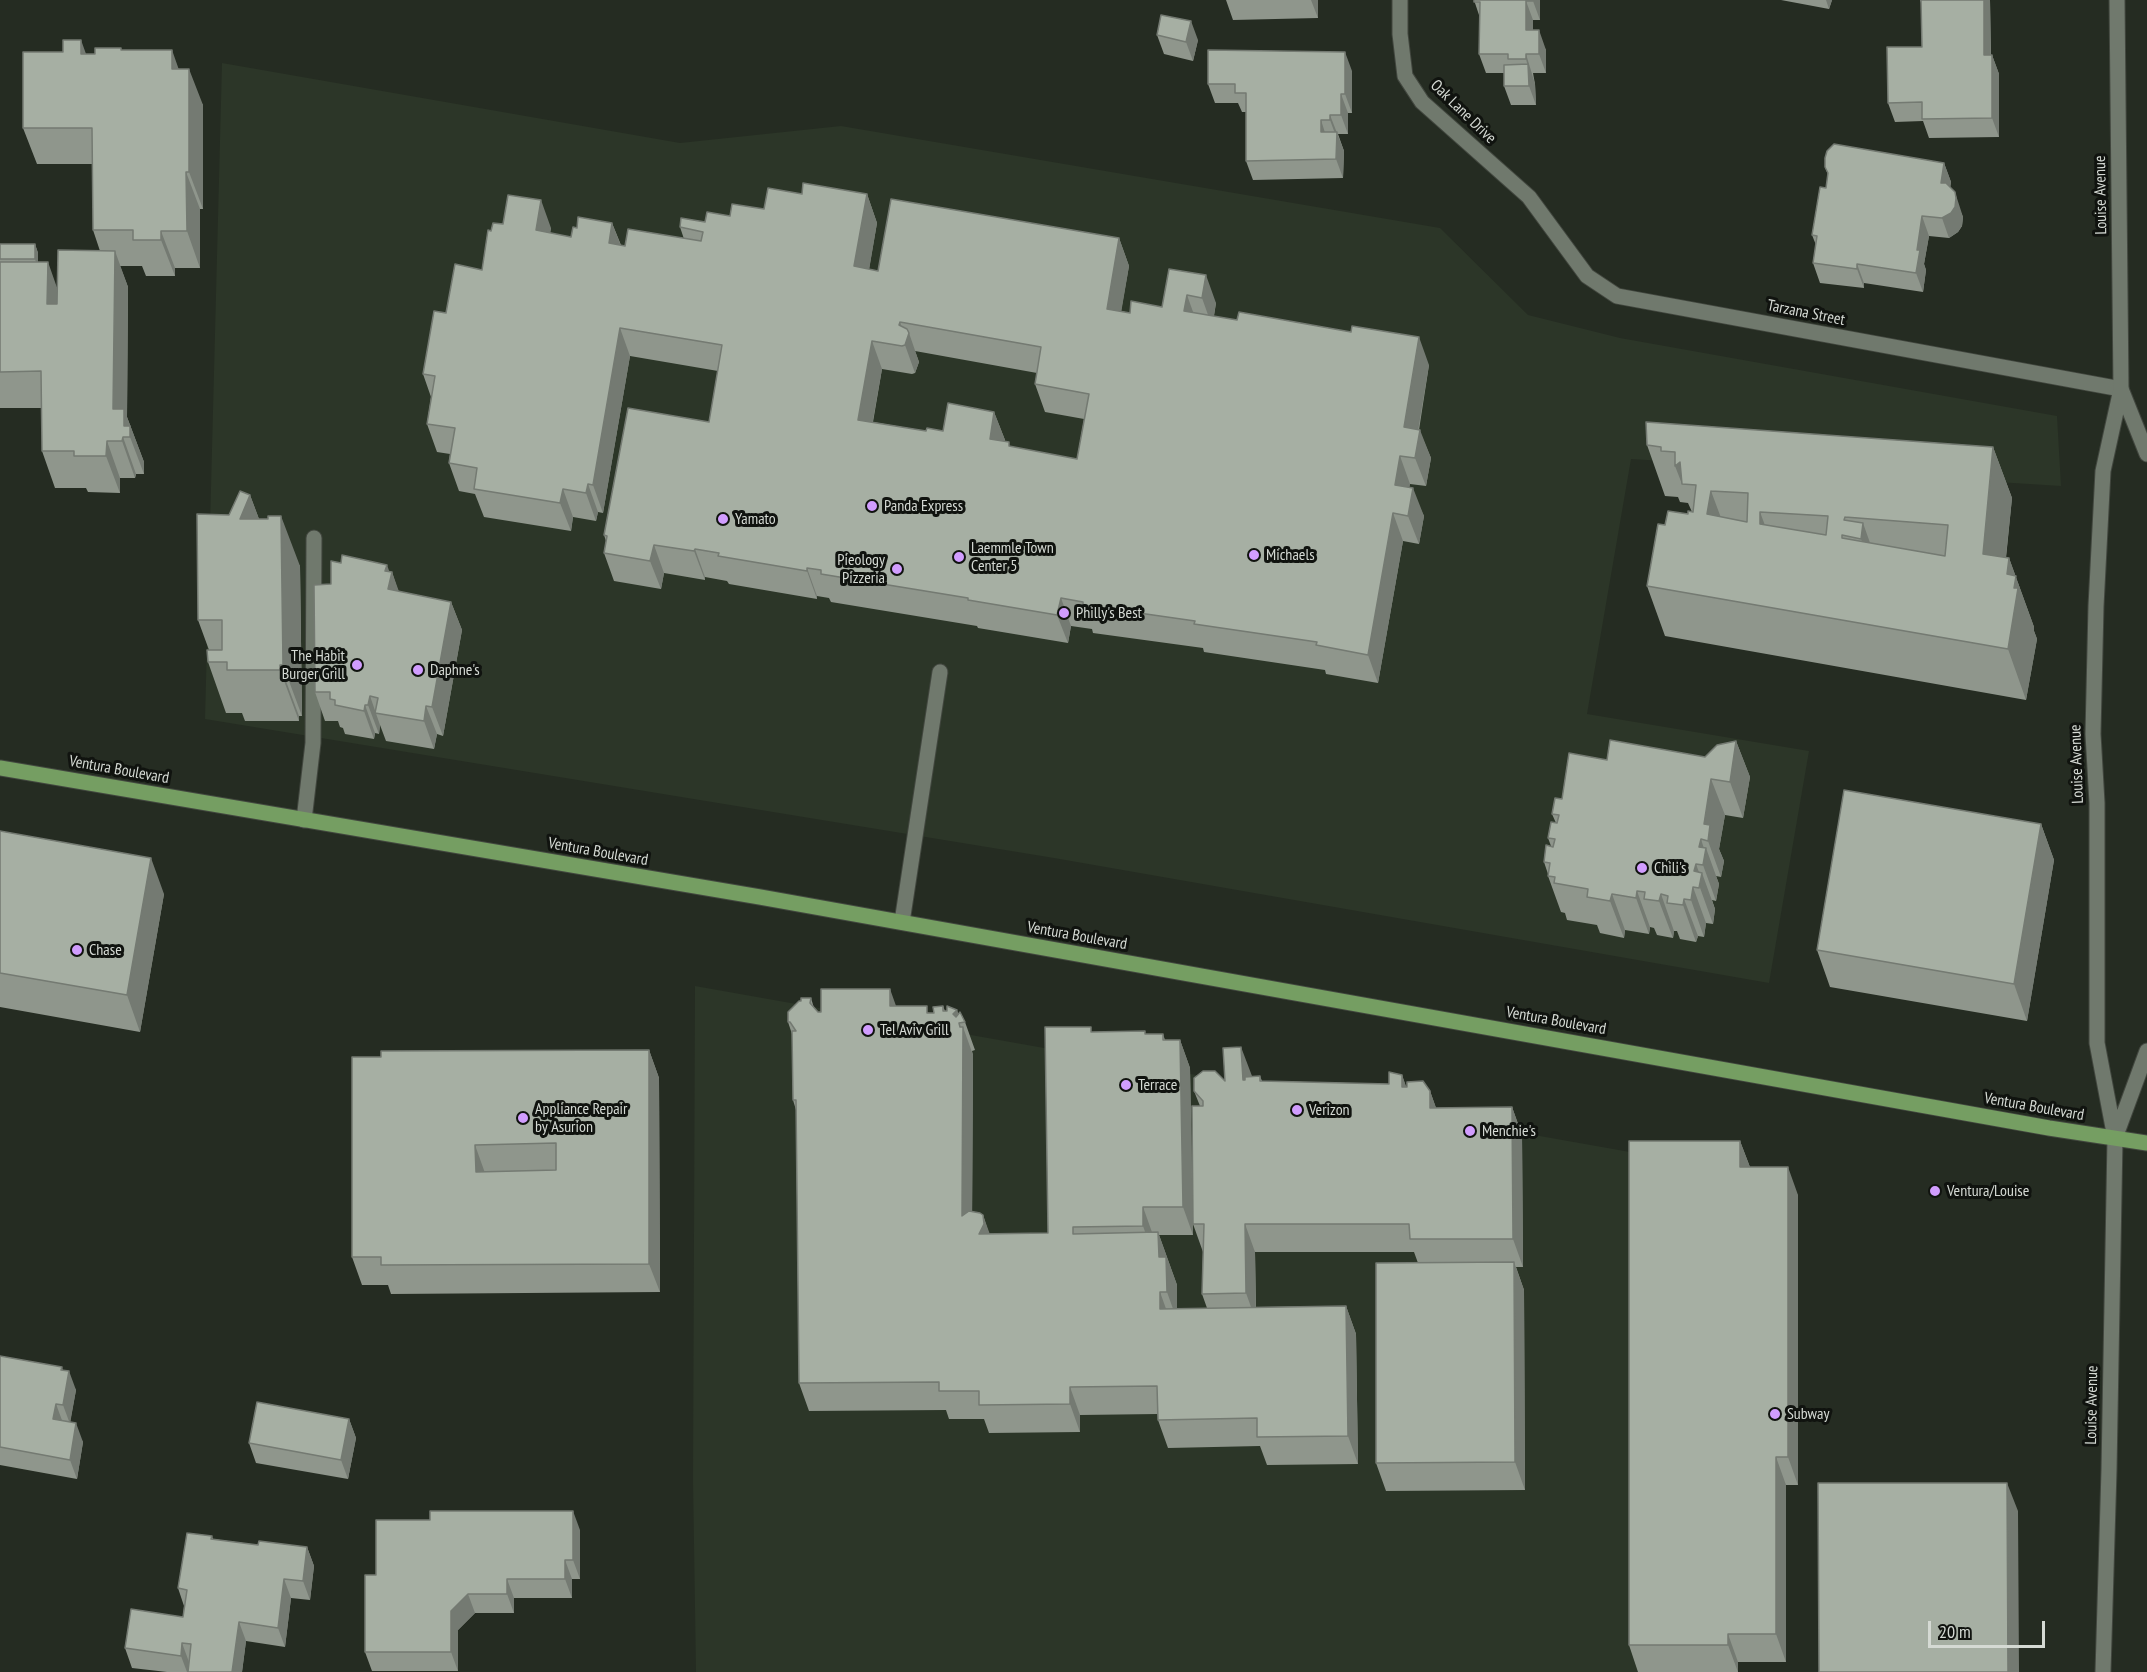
<!DOCTYPE html>
<html>
<head>
<meta charset="utf-8">
<style>
  body { margin:0 }
  #map { position:relative; width:2147px; height:1672px; overflow:hidden; background:#252c22; font-family:"PT Sans Narrow",sans-serif }
  canvas { display:block }
  .scale { position:absolute; left:1928px; top:1621px; width:117px; height:27px; box-sizing:border-box; border:3px solid #d5dad4; border-top:0; padding-left:8px; font-size:18px; line-height:21px; white-space:nowrap; color:#d5dad4; -webkit-text-stroke:4px #10130f; paint-order:stroke }
</style>
</head>
<body>
<div id="map">
<canvas width="2147" height="1672"></canvas>
<div class="scale">20 m</div>
</div>
<script>
const context = document.querySelector('canvas').getContext('2d');
context.lineJoin = 'round';
function fillPath(path, color) {
  context.fillStyle = color;
  context.fill(path, 'evenodd');
}
function toPath(rows) {
  const path = new Path2D();
  for (const r of rows) {
    path.moveTo(r[0], r[1]);
    for (let i = 2; i < r.length; i += 2) path.lineTo(r[i], r[i + 1]);
  }
  return path;
}
function trace(path, color, width, dash) {
  context.strokeStyle = color;
  context.lineWidth = width;
  context.lineCap = dash ? 'butt' : 'round';
  context.setLineDash(dash || []);
  context.stroke(path);
}
function write(font, color, halo, rows, align = 'center') {
  context.font = font + ' "PT Sans Narrow",sans-serif';
  context.lineWidth = 6;
  context.setLineDash([]);
  context.textBaseline = 'middle';
  context.strokeStyle = halo;
  context.fillStyle = color;
  for (const [text, x, y, turn = 0] of rows) {
    context.save();
    context.translate(x, y);
    context.rotate((+turn || 0) * Math.PI / 180);
    context.textAlign = isNaN(turn) ? turn : align;
    if (halo) context.strokeText(text, 0, 0);
    context.fillText(text, 0, 0);
    context.restore();
  }
}
fillPath(toPath([
  [222,63,680,143,841,126,1440,228,1528,315,1620,338,2057,416,2061,486,1631,459,1587,714,1809,751,1769,983,1054,858,205,719],
  [695,986,1630,1152,1638,1672,696,1672,693,1480]
]), '#2c3628');
const service = toPath([
  [304,820,313,743,314,538],
  [902,922,940,672]
]);
const minor = toPath([
  [1400,0,1400,34,1405,76,1422,102,1529,197,1587,276,1617,296,2121,389]
]);
const tertiary = toPath([
  [2121,389,2147,454],
  [2115,1138,2147,1051],
  [2103,1672,2109,1470,2115,1138,2097,1043,2097,803,2093,734,2096,606,2103,471,2121,389,2117,0]
]);
const primary = toPath([
  [0,768,760,897,2049,1128,2147,1143]
]);
trace(service, '#42473f', 17);
trace(minor, '#42473f', 17);
trace(tertiary, '#42473f', 17);
trace(primary, '#42473f', 17);
trace(service, '#70796d', 15);
trace(minor, '#70796d', 15);
trace(tertiary, '#70796d', 15);
trace(primary, '#759e62', 15);
fillPath(toPath([
  [1226,0,1318,0,1318,18,1233,20],
  [1474,0,1540,0,1540,20,1533,20,1533,30,1546,50,1546,73,1533,73,1535,84,1536,105,1511,105,1504,86,1504,73,1486,73,1479,54,1480,18],
  [1781,0,1832,0,1829,9],
  [1920,0,1990,0,1991,55,1992,55,1999,74,1999,137,1929,138,1923,121,1895,122,1888,103,1922,47,1921,3],
  [1157,35,1198,40,1193,61,1164,54],
  [122,50,179,69,203,105,203,209,200,209,200,268,175,268,175,276,146,276,142,266,120,266,128,287,127,417,144,462,144,474,136,474,135,478,120,478,120,493,88,492,86,488,55,488,42,451,42,408,0,408,0,244,35,244,38,253,38,262,57,288,100,251,93,230,93,164,37,164,23,128,86,54,95,54],
  [1352,71,1352,113,1348,113,1348,134,1338,134,1344,151,1343,178,1253,180,1246,161,1246,112,1242,112,1238,103,1215,103,1208,84],
  [1944,163,1951,182,1950,188,1963,217,1962,226,1958,232,1949,238,1929,236,1924,264,1926,270,1923,292,1864,283,1864,288,1820,283,1813,263,1816,245,1812,235,1826,188,1828,175,1825,167],
  [802,194,867,194,877,223,869,269,878,271,1119,238,1129,266,1121,311,1130,313,1162,307,1169,269,1216,303,1214,316,1429,365,1419,430,1431,458,1426,486,1410,484,1409,487,1424,516,1419,544,1403,541,1378,683,1326,674,1325,670,1204,652,1203,648,1093,633,1092,629,1071,626,1068,643,978,628,977,626,831,602,829,598,817,596,817,599,729,584,727,581,705,577,705,580,664,573,661,589,614,581,604,553,606,541,604,535,709,422,718,371,630,356,603,513,598,512,596,521,573,517,571,531,484,517,475,494,459,491,449,463,450,454,437,452,427,424,431,397,423,374,446,313,482,270,491,231,503,224,551,228,550,233,571,237,577,228,612,223,621,245,625,246,684,239,680,227,764,209],
  [915,351,1037,373,1035,384,1045,412,1084,419,1077,459,1011,447,1004,442,1005,440,994,412,943,431,926,431,873,422,882,369,912,374,915,373,919,362],
  [1647,445,1993,447,2012,498,2006,558,2009,558,2034,627,2034,631,2037,639,2026,700,1665,636,1647,586,1665,525,1692,512,1688,503,1680,502,1678,497,1665,496],
  [250,495,259,519,300,566,302,716,299,716,299,721,245,721,242,713,226,713,208,662,209,650,198,620,229,515],
  [389,572,392,572,398,591,451,602,462,630,443,736,437,734,434,749,386,741,380,725,379,734,375,733,374,739,345,734,343,728,340,727,338,721,325,721,315,692,331,584],
  [1736,741,1750,777,1743,818,1725,815,1719,849,1724,861,1721,877,1716,876,1719,884,1716,901,1712,900,1715,909,1713,924,1706,923,1704,937,1698,936,1696,942,1680,939,1677,931,1674,931,1673,938,1657,935,1654,928,1650,927,1649,934,1625,930,1624,938,1600,933,1597,925,1567,920,1565,913,1561,912,1548,876,1548,874,1544,862,1551,846,1548,838,1556,823,1552,814,1607,760,1705,757],
  [2041,824,2054,860,2027,1021,1830,987,1817,950],
  [0,831,164,894,140,1032,0,1007],
  [811,998,814,1008,818,1012,896,1006,930,1013,934,1013,943,1006,945,1011,957,1010,958,1014,965,1022,975,1050,972,1051,973,1055,972,1211,983,1215,989,1234,1048,1233,1093,1032,1146,1034,1163,1034,1165,1040,1180,1040,1190,1068,1193,1235,1159,1235,1177,1285,1177,1308,1207,1308,1202,1294,1203,1252,1193,1224,1200,1106,1194,1091,1225,1081,1252,1077,1260,1076,1262,1081,1389,1084,1402,1075,1406,1087,1430,1091,1436,1108,1512,1107,1522,1135,1523,1267,1516,1267,1524,1290,1525,1490,1386,1491,1376,1463,1418,1263,1414,1252,1255,1252,1256,1307,1346,1306,1356,1334,1358,1464,1267,1465,1260,1446,1168,1448,1158,1420,1158,1414,1080,1415,1080,1432,989,1433,984,1419,949,1419,946,1410,809,1411,799,1383,796,1110,793,1100,792,1034,788,1022,801,1001],
  [649,1050,659,1078,660,1292,391,1294,388,1285,362,1285,352,1257,381,1057],
  [1740,1141,1750,1167,1798,1195,1798,1485,1786,1485,1786,1662,1738,1662,1738,1672,1638,1672,1629,1645],
  [0,1356,63,1370,76,1390,70,1422,83,1442,77,1479,0,1465],
  [349,1419,356,1438,348,1479,256,1463,249,1443],
  [580,1530,580,1579,572,1579,572,1598,514,1598,514,1613,475,1613,458,1630,458,1671,372,1671,365,1652],
  [212,1536,213,1539,258,1545,307,1547,314,1566,310,1600,291,1598,285,1647,246,1641,242,1672,167,1672,132,1668,125,1648,183,1617,184,1606,178,1588]
]), '#8f968c');
fillPath(toPath([
  [1311,0,1318,0,1318,18],
  [1533,0,1540,0,1540,20,1533,1],
  [1826,0,1832,0,1829,9],
  [1984,0,1990,0,1991,74,1984,55],
  [1526,1,1533,20,1533,50,1526,30],
  [1191,21,1198,40,1193,61,1186,42],
  [1539,30,1546,50,1546,73,1539,54],
  [81,40,94,76,81,54],
  [172,50,185,87,172,69],
  [1345,52,1352,71,1352,113,1345,94],
  [1526,54,1535,84,1536,105,1529,86,1528,67,1526,59],
  [1992,55,1999,74,1999,137,1992,118],
  [189,69,203,105,203,209,189,172],
  [1341,94,1348,113,1348,134,1341,115],
  [1330,115,1344,151,1343,178,1336,159,1337,139,1330,120],
  [1321,120,1327,139,1321,132],
  [1944,163,1951,182,1948,202,1941,183],
  [186,172,200,209,200,268,187,231],
  [1955,192,1963,217,1962,226,1958,232,1949,238,1942,218],
  [867,194,877,223,865,294,854,266],
  [541,200,551,228,546,258,536,230],
  [1922,216,1929,236,1924,264,1926,270,1923,292,1916,273,1917,250],
  [612,223,623,251,609,243],
  [161,231,175,268,175,276,161,240],
  [1119,238,1129,266,1117,337,1107,309],
  [35,244,38,253,38,269,35,259],
  [115,251,128,287,127,417,144,462,144,474,130,437,113,409],
  [48,262,61,299,61,340,47,304],
  [1857,264,1864,283,1864,288,1857,269],
  [1206,275,1216,303,1212,326,1202,298],
  [1187,295,1197,323,1184,311],
  [900,322,906,341,909,333,919,362,915,373,905,345,899,325],
  [620,328,630,356,603,513,593,485],
  [1419,337,1429,365,1414,455,1404,427],
  [872,341,882,369,868,448,858,420],
  [994,412,1005,440,1000,467,990,439],
  [1420,430,1431,458,1426,486,1415,458],
  [123,437,136,474,135,478,122,441],
  [107,441,120,478,120,493,106,456],
  [1993,447,2012,498,2001,604,1983,554],
  [1400,456,1410,484,1405,513,1395,485],
  [1680,462,1682,484,1675,466],
  [588,484,598,512,596,521,586,493],
  [1413,488,1424,516,1419,544,1408,516],
  [563,489,573,517,571,531,560,503],
  [1711,491,1730,542,1707,514],
  [250,495,269,546,240,519],
  [1760,512,1779,563,1760,524],
  [1393,513,1403,541,1378,683,1368,655],
  [281,516,300,566,302,716,283,665],
  [1863,523,1881,574,1879,589,1861,539],
  [654,545,664,573,661,589,650,561],
  [695,549,705,577,705,580,694,551],
  [2009,558,2034,627,2034,631,2037,639,2026,700,2008,649,2007,574],
  [387,565,391,576,392,572,402,600,388,589,385,571],
  [807,568,817,596,817,599,807,571],
  [1061,598,1071,626,1068,643,1057,615],
  [451,602,462,630,443,736,432,707],
  [280,665,299,716,299,721,280,670],
  [370,696,380,725,379,734,368,705],
  [365,705,375,733,374,739,364,711],
  [426,706,437,734,434,749,424,721],
  [1736,741,1750,777,1743,818,1730,782],
  [1711,779,1725,815,1719,849,1724,861,1721,877,1708,841,1704,824],
  [2041,824,2054,860,2027,1021,2014,984],
  [1701,839,1705,852,1706,848,1719,884,1716,901,1703,865,1699,847],
  [151,858,164,894,140,1032,127,995],
  [1696,864,1701,878,1702,873,1715,909,1713,924,1694,871],
  [1693,887,1706,923,1704,937,1691,900],
  [1637,891,1650,927,1649,934,1636,898],
  [1612,894,1625,930,1624,938,1610,901],
  [1661,894,1674,931,1673,938,1659,901],
  [1684,899,1698,936,1696,942,1683,905],
  [890,989,900,1017,890,1006],
  [957,1010,962,1023,959,1023,963,1035,963,1027,973,1055,972,1244,962,1216,953,1014],
  [1180,1040,1190,1068,1193,1235,1183,1207],
  [1241,1047,1252,1076,1253,1108,1243,1080],
  [649,1050,659,1078,660,1292,649,1264],
  [1402,1075,1412,1103,1402,1087],
  [1430,1091,1440,1119,1430,1108],
  [1512,1107,1522,1135,1523,1267,1513,1239],
  [1740,1141,1751,1170,1740,1167],
  [475,1145,485,1173,476,1172],
  [1788,1167,1798,1195,1798,1485,1788,1457],
  [1143,1207,1153,1235,1153,1254,1143,1226],
  [983,1215,993,1243,979,1234],
  [1245,1224,1255,1252,1256,1321,1246,1293],
  [1158,1232,1177,1285,1177,1320,1167,1292,1159,1257],
  [1514,1262,1524,1290,1525,1490,1515,1462],
  [1160,1292,1170,1320,1160,1309],
  [1346,1306,1356,1334,1358,1464,1348,1436],
  [62,1367,67,1381,69,1371,76,1390,70,1424,63,1405],
  [1070,1387,1080,1415,1080,1432,1070,1404],
  [56,1404,63,1423,53,1419],
  [349,1419,356,1438,348,1479,341,1460],
  [76,1423,83,1442,77,1479,70,1460],
  [1776,1457,1786,1485,1786,1662,1776,1634],
  [2007,1483,2018,1511,2019,1672,2008,1672],
  [573,1511,580,1530,580,1579,573,1560],
  [307,1547,314,1566,310,1600,303,1581],
  [565,1560,572,1579,572,1598,565,1579],
  [284,1579,291,1598,285,1647,278,1628],
  [507,1579,514,1598,514,1613,507,1594],
  [468,1594,475,1613,458,1630,458,1671,451,1652,451,1611],
  [239,1622,246,1641,242,1672,232,1672],
  [1728,1634,1738,1662,1738,1672,1728,1645],
  [182,1643,189,1662,188,1672,187,1672,181,1656]
]), '#747a72');
const building = toPath([
  [1474,0,1533,0,1533,1,1526,1,1526,30,1539,30,1539,54,1526,54,1526,59,1508,59,1508,54,1479,54,1480,2,1474,2,1474,0],
  [1921,0,1984,0,1984,55,1992,55,1992,118,1922,119,1922,102,1888,103,1887,47,1922,47,1921,0],
  [1161,15,1191,21,1186,42,1157,35,1161,15],
  [63,40,81,40,81,54,95,54,95,48,121,48,121,50,172,50,172,69,189,69,189,172,186,172,187,231,161,231,161,240,133,240,133,230,93,230,92,128,23,128,23,52,63,52,63,40],
  [1208,50,1345,52,1345,94,1341,94,1341,115,1330,115,1330,120,1321,120,1321,132,1337,132,1336,159,1246,161,1246,93,1235,93,1235,84,1208,84,1208,50],
  [1528,64,1529,86,1504,86,1504,65,1528,64],
  [1834,144,1944,163,1941,183,1946,183,1955,192,1956,198,1955,207,1951,213,1942,218,1922,216,1917,250,1920,250,1916,273,1857,264,1857,269,1813,263,1817,236,1812,235,1820,187,1826,188,1828,173,1825,167,1825,158,1827,151,1834,144],
  [803,183,867,194,854,266,878,271,891,199,1119,238,1107,309,1130,313,1131,301,1162,307,1169,269,1206,275,1202,298,1187,295,1184,311,1237,320,1239,312,1351,332,1352,326,1419,337,1404,427,1420,430,1415,458,1400,456,1395,485,1413,488,1408,516,1393,513,1368,655,1316,645,1317,642,1194,624,1195,621,1083,605,1083,602,1061,598,1057,615,968,600,968,598,821,574,821,570,807,568,807,571,718,556,719,553,695,549,694,551,654,545,650,561,604,553,607,536,604,535,628,408,709,422,722,345,620,328,593,485,588,484,586,493,563,489,560,503,474,489,477,468,449,463,455,428,427,424,435,376,423,374,434,311,446,313,455,264,482,270,488,230,491,231,493,223,503,224,508,195,541,200,536,230,571,237,573,227,577,228,578,217,612,223,609,243,625,246,628,229,701,241,703,232,680,227,681,218,705,222,707,212,730,216,732,204,764,209,768,188,802,194,803,183],
  [900,322,1041,347,1035,384,1089,394,1077,459,1009,446,1009,442,990,439,994,412,948,403,943,431,927,428,926,431,858,420,872,341,902,346,905,345,909,333,907,329,899,325,900,322],
  [0,244,35,244,35,259,0,259,0,244],
  [58,250,115,251,113,409,124,409,124,426,130,426,130,437,123,437,122,441,107,441,106,456,74,456,74,451,42,451,41,371,0,372,0,262,48,262,47,304,57,304,58,250],
  [1646,422,1993,447,1983,554,2009,558,2007,574,2016,576,2014,588,2018,588,2008,649,1647,586,1658,524,1665,525,1668,511,1688,514,1688,511,1693,512,1696,485,1682,484,1680,462,1675,466,1675,452,1661,451,1661,447,1647,445,1646,422],
  [1711,491,1748,493,1747,522,1707,514,1711,491],
  [1760,512,1828,516,1826,535,1760,524,1760,512],
  [1845,517,1948,525,1945,556,1842,538,1842,535,1861,539,1863,523,1844,520,1845,517],
  [240,491,250,495,240,519,268,519,268,516,281,516,283,665,280,665,280,670,227,670,227,662,208,662,207,650,222,650,222,620,198,620,197,514,229,515,240,491],
  [342,555,387,565,385,571,392,572,388,589,451,602,432,707,426,706,424,721,375,713,378,698,370,696,368,705,365,705,364,711,335,705,335,700,330,699,330,692,315,692,314,585,331,584,331,561,341,563,342,555],
  [1610,740,1705,757,1717,745,1736,741,1730,782,1711,779,1704,824,1710,825,1708,841,1701,839,1699,847,1706,848,1703,865,1696,864,1694,871,1702,873,1699,888,1693,887,1691,900,1684,899,1683,905,1667,903,1668,896,1661,894,1659,901,1644,899,1645,892,1637,891,1636,898,1612,894,1610,901,1587,897,1588,889,1554,883,1555,877,1548,876,1550,863,1544,862,1546,845,1553,847,1555,839,1548,838,1551,822,1557,823,1559,815,1552,814,1555,798,1562,799,1569,753,1607,760,1610,740],
  [1844,790,2041,824,2014,984,1817,950,1844,790],
  [0,831,151,858,127,995,0,973,0,831],
  [821,989,890,989,890,1006,927,1006,927,1013,934,1013,933,1007,943,1006,943,1011,947,1011,947,1006,957,1010,953,1014,956,1017,960,1012,965,1022,959,1023,960,1027,963,1027,962,1216,969,1211,980,1213,983,1215,984,1224,979,1234,1048,1233,1045,1027,1091,1027,1091,1032,1145,1031,1145,1034,1163,1034,1163,1040,1180,1040,1183,1207,1143,1207,1143,1226,1073,1227,1073,1234,1158,1232,1159,1257,1166,1257,1167,1292,1160,1292,1160,1309,1346,1306,1348,1436,1257,1437,1257,1418,1158,1420,1157,1386,1070,1387,1070,1404,979,1405,979,1391,939,1391,939,1382,799,1383,796,1100,793,1100,792,1031,796,1031,790,1022,788,1022,788,1012,799,1001,801,1001,801,998,811,998,810,1003,818,1012,821,1012,821,989],
  [1241,1047,1243,1080,1245,1080,1245,1077,1260,1076,1260,1081,1389,1084,1389,1072,1402,1075,1402,1087,1407,1087,1407,1082,1423,1081,1430,1091,1430,1108,1512,1107,1513,1239,1410,1239,1409,1224,1245,1224,1246,1293,1202,1294,1204,1224,1193,1224,1192,1106,1203,1106,1203,1101,1194,1091,1194,1078,1203,1071,1215,1071,1225,1081,1223,1048,1241,1047],
  [649,1050,649,1264,381,1265,381,1257,352,1257,352,1057,381,1057,381,1051,649,1050],
  [556,1143,556,1170,476,1172,475,1145,556,1143],
  [1629,1141,1740,1141,1740,1167,1788,1167,1788,1457,1776,1457,1776,1634,1728,1634,1728,1645,1629,1645,1629,1141],
  [1514,1262,1515,1462,1376,1463,1376,1263,1514,1262],
  [0,1356,62,1367,61,1370,69,1371,63,1405,56,1404,53,1419,76,1423,70,1460,0,1447,0,1356],
  [257,1402,349,1419,341,1460,249,1443,257,1402],
  [1818,1483,2007,1483,2008,1672,1819,1672,1818,1483],
  [430,1511,573,1511,573,1560,565,1560,565,1579,507,1579,507,1594,468,1594,451,1611,451,1652,365,1652,365,1575,376,1575,376,1520,430,1520,430,1511],
  [187,1533,212,1536,211,1539,258,1545,259,1541,307,1547,303,1581,284,1579,278,1628,239,1622,232,1672,188,1672,191,1644,182,1643,181,1656,125,1648,131,1609,183,1617,187,1590,178,1588,187,1533]
]);
fillPath(building, '#a6afa3');
trace(building, '#747a72', 1.5);
for (const [x, y, r, color] of [
  [872,506,6,"#d19dfe"],
  [723,519,6,"#d19dfe"],
  [1254,555,6,"#d19dfe"],
  [959,557,6,"#d19dfe"],
  [897,569,6,"#d19dfe"],
  [1064,613,6,"#d19dfe"],
  [357,665,6,"#d19dfe"],
  [418,670,6,"#d19dfe"],
  [1642,868,6,"#d19dfe"],
  [77,950,6,"#d19dfe"],
  [868,1030,6,"#d19dfe"],
  [1126,1085,6,"#d19dfe"],
  [1297,1110,6,"#d19dfe"],
  [523,1118,6,"#d19dfe"],
  [1470,1131,6,"#d19dfe"],
  [1935,1191,6,"#d19dfe"],
  [1775,1414,6,"#d19dfe"]
]) {
  const dot = new Path2D();
  dot.arc(x, y, r, 0, 2 * Math.PI);
  context.fillStyle = color;
  context.fill(dot);
  trace(dot, '#10130f', 2);
}
write('16px', '#d5dad4', '#10130f', [
  ["Oak Lane Drive",1463,112,44],
  ["Louise Avenue",2101,195,-91],
  ["Tarzana Street",1806,313,11],
  ["Louise Avenue",2077,764,-92],
  ["Ventura Boulevard",119,770,10],
  ["Ventura Boulevard",598,852,10],
  ["Ventura Boulevard",1077,936,10],
  ["Ventura Boulevard",1556,1021,10],
  ["Ventura Boulevard",2034,1107,10],
  ["Louise Avenue",2092,1405,-89]
]);
write('16px', '#d5dad4', '#10130f', [
  ["Panda Express",884,506],
  ["Yamato",735,519],
  ["Laemmle Town",971,548],
  ["Center 5",971,566],
  ["Michaels",1266,555],
  ["Pieology",885,560,"right"],
  ["Pizzeria",885,578,"right"],
  ["Philly's Best",1076,613],
  ["The Habit",345,656,"right"],
  ["Burger Grill",345,674,"right"],
  ["Daphne's",430,670],
  ["Chili's",1654,868],
  ["Chase",89,950],
  ["Tel Aviv Grill",880,1030],
  ["Terrace",1138,1085],
  ["Appliance Repair",535,1109],
  ["by Asurion",535,1127],
  ["Verizon",1309,1110],
  ["Menchie's",1482,1131],
  ["Ventura/Louise",1947,1191],
  ["Subway",1787,1414]
], 'left');
</script>
</body>
</html>
